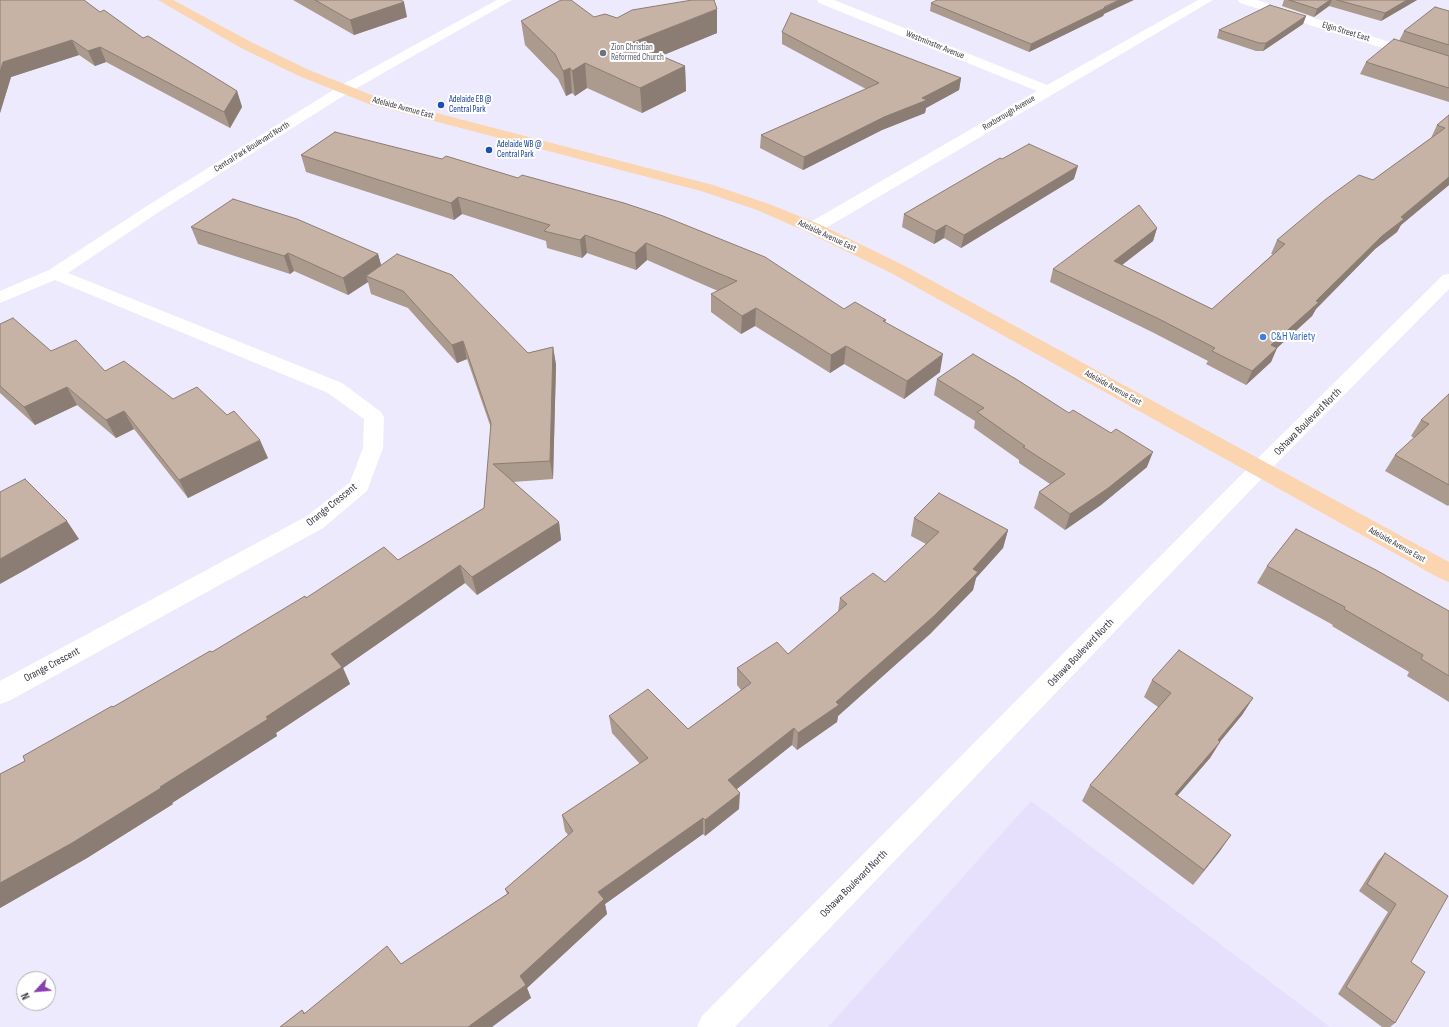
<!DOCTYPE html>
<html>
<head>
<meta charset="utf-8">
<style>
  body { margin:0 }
  #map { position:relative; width:1449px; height:1027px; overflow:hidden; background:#eeeafd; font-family:"Sofia Sans Condensed",sans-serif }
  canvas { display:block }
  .north { position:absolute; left:16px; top:971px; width:40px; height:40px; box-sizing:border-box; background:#fff; border:1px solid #b1b0b3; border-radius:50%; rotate:244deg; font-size:11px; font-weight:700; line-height:16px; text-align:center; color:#3c3a42 }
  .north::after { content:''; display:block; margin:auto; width:14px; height:18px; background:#873fb1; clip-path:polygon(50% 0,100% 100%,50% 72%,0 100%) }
</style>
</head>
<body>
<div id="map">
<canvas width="1449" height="1027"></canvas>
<div class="north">N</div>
</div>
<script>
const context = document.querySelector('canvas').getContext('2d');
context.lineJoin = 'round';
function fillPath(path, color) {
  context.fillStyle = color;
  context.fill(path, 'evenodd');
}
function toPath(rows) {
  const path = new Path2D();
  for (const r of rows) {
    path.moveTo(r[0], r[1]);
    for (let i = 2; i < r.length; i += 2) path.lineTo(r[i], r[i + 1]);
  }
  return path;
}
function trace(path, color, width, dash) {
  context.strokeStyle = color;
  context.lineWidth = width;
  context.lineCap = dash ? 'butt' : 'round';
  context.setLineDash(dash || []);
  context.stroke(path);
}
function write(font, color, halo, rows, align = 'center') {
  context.font = font + ' "Sofia Sans Condensed",sans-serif';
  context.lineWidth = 4;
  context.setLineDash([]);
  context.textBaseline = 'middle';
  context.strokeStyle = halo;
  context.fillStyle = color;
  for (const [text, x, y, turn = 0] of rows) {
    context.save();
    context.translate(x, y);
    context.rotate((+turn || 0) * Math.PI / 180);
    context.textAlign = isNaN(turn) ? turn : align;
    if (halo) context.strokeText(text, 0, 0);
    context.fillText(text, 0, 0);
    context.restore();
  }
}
fillPath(toPath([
  [1031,801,1330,1027,828,1027]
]), '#e6e0fd');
fillPath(toPath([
  [497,0,512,0,348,93,159,212,68,273,342,383,381,412,384,417,383,448,367,491,323,528,9,701,0,704,0,681,307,516,350,482,363,448,364,419,328,393,55,280,0,303,0,291,49,270,147,206,338,87,497,0],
  [817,0,834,0,1047,85,1198,0,1213,0,819,232,813,233,807,232,805,228,807,224,1037,91,819,3,817,0],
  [1238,0,1257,0,1449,61,1449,69,1240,3,1238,0],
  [1449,274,1449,289,1266,474,735,1027,697,1027,702,1016,1252,464,1443,275,1449,274]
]), '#fff');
fillPath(toPath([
  [158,0,173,0,251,42,309,70,379,98,713,185,769,204,819,224,903,265,1449,562,1449,582,1441,579,891,273,807,232,757,210,701,191,369,104,299,76,241,48,158,0]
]), '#fbd4b0');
fillPath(toPath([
  [0,0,100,12,143,38,237,91,242,107,230,128,106,62,95,66,79,55,11,77,0,113],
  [293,0,401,0,407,17,354,35],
  [1284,0,1417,0,1381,21,1329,6,1314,17,1282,6],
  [931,3,1104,14,1103,16,1029,52,930,11],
  [1449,11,1449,102,1360,74,1366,62,1399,41,1404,31],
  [1306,16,1303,24,1263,51,1256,51,1217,38,1219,30],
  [594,17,617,18,717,33,661,56,685,66,686,91,642,113,587,88,575,96,572,93,566,96,558,79,525,45,521,21],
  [782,32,961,78,959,90,926,108,925,113,882,130,803,170,760,148,761,135,866,89,782,44],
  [1449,115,1449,185,1401,225,1397,232,1375,249,1316,309,1312,316,1277,348,1271,362,1246,385,1206,364,1208,361,1154,333,1050,282,1053,269,1157,228,1153,241,1122,265,1212,309,1273,254,1271,254,1277,240,1373,180,1431,138,1437,125],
  [335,132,844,309,886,320,885,322,940,372,904,399,844,364,830,373,755,326,741,334,711,312,711,294,718,291,647,260,636,270,587,253,582,258,547,248,546,241,462,214,454,220,306,172,301,155],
  [1002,159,1074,179,961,248,944,238,934,244,902,227,904,214],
  [191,227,378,254,381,265,528,353,553,347,556,365,553,479,513,482,559,522,561,540,477,595,465,583,343,668,350,684,276,733,277,736,172,803,173,804,87,858,0,908,0,774,25,761,113,707,212,652,306,598,398,560,484,508,491,428,467,359,457,363,408,308,371,294,368,282,348,295,294,271,290,274,198,244],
  [0,324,51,351,105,371,173,399,268,458,188,498,134,429,116,438,77,405,35,425,0,393],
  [937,379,1147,467,1101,505,1065,530,1034,508,1039,492,1050,484,1019,463,1019,460,974,428,975,421,934,395],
  [1449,394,1449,505,1448,506,1385,471,1395,455,1414,438,1411,436,1421,420],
  [914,518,1008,530,1003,548,976,578,973,590,930,634,838,716,837,722,797,750,792,745,737,789,739,809,705,836,703,834,605,904,607,914,527,988,531,998,280,1027,302,1010,305,1013,401,964,507,894,505,889,568,835,565,831,562,815,640,764,612,733,609,716,688,729,741,690,737,685,737,668,788,654,838,612,840,598,885,582,926,544,911,536],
  [1267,566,1449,611,1449,702,1407,676,1409,672,1332,626,1333,625,1257,583],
  [1152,680,1253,698,1242,715,1220,742,1210,758,1177,796,1231,835,1193,885,1082,801,1090,785,1158,707,1144,697],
  [1385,853,1411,962,1395,1023,1390,1027,1382,1027,1338,994,1388,912,1359,891,1378,861]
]), '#ab9a8e');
fillPath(toPath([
  [1119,0,1134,0,1104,14,1103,16,1029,52,1031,44],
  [1330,0,1332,0,1329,6,1314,17,1317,9],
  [1407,0,1417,0,1381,21,1385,13],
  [404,2,407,17,354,35,350,20],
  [717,9,717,33,632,68,631,43],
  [1306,16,1303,24,1263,51,1266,43],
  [72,40,79,55,11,77,0,113,0,72,3,62],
  [100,47,106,62,95,66,88,51],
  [585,63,587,88,575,96,572,71],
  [685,66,686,91,642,113,640,88],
  [570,68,572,93,566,96,563,71],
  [961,78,959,90,926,108,925,113,882,130,803,170,804,157],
  [237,91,242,107,230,128,224,112],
  [1078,166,1074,179,961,248,964,235],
  [1449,177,1449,185,1401,225,1397,232,1375,249,1316,309,1312,316,1265,359,1271,345,1401,217],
  [458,197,462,214,454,220,451,203],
  [946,225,944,238,934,244,936,231],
  [1157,228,1153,241,1109,275,1114,261],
  [585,235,587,253,582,258,580,240],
  [646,243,647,260,636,270,635,253],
  [288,253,294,271,290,274,284,256],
  [378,254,383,272,366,276,368,282,348,295,343,278],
  [756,308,755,326,741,334,742,316],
  [463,341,467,359,457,363,452,345],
  [846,346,844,364,830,373,831,355],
  [553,347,556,365,553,479,550,461],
  [1277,348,1271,362,1246,385,1252,371],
  [943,354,940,372,904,399,907,381],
  [67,387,77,405,35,425,24,407],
  [124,411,134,429,116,438,106,420],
  [260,440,268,458,188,498,179,480],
  [1153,452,1147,467,1101,505,1065,530,1070,514],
  [67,521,79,539,27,569,0,584,0,559],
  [559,522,561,540,477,595,472,577],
  [1008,530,1003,548,976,578,973,590,930,634,838,716,837,722,797,750,798,733,836,702,973,569],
  [460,565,465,583,343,668,350,684,276,733,277,736,172,803,173,804,87,858,0,908,0,883,266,717,331,654],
  [1253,698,1242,715,1208,756,1220,742,1210,758,1165,810,1175,794,1218,740],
  [794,728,792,745,728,796,728,780],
  [740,793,739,809,705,836,705,820],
  [703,818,703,834,605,904,607,914,527,988,531,998,492,1027,468,1027,520,976,598,892],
  [1231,835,1220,851,1193,885,1204,870]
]), '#8b7d74');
const building = toPath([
  [0,0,84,0,100,12,104,10,143,38,148,36,237,91,224,112,100,47,88,51,72,40,3,62,0,72,0,0],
  [315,0,401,0,404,2,350,20,315,0],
  [561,0,571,0,594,17,605,14,617,18,632,10,692,0,714,0,717,9,631,43,685,66,640,88,585,63,572,71,570,68,563,71,555,54,521,21,561,0],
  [937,0,1119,0,1104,7,1105,8,1031,44,931,3,937,0],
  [1289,0,1330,0,1317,9,1289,0],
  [1337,0,1407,0,1385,13,1337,0],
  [1270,5,1306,16,1266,43,1259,43,1219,30,1270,5],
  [1435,7,1449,11,1449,45,1404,31,1435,7],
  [791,13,961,78,922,98,927,100,884,117,804,157,761,135,879,83,782,32,791,13],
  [1394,39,1449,56,1449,88,1366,62,1394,39],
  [1449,115,1449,177,1401,217,1404,219,1382,236,1316,301,1319,302,1271,345,1277,348,1252,371,1212,351,1215,348,1159,319,1053,269,1139,205,1157,228,1114,261,1212,309,1285,244,1277,240,1326,199,1359,175,1373,180,1445,128,1437,125,1449,115],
  [335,132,442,159,446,156,518,178,522,175,624,203,663,216,765,257,844,309,855,302,886,320,883,321,943,354,907,381,846,346,831,355,756,308,742,316,711,294,737,281,646,243,635,253,585,235,580,240,544,231,550,225,458,197,451,203,301,155,335,132],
  [1029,144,1078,166,964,235,946,225,936,231,904,214,1000,158,1002,159,1029,144],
  [233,199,297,219,378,254,343,278,288,253,284,256,191,227,233,199],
  [397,254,452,275,528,353,553,347,550,461,493,464,559,522,472,577,460,565,331,654,342,667,266,717,268,719,160,787,161,788,72,843,0,883,0,774,25,761,23,756,112,706,113,707,210,651,212,652,305,596,306,598,384,547,398,560,484,508,491,423,463,341,452,345,403,291,366,276,397,254],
  [13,318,51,351,76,340,105,371,124,361,173,399,197,387,227,415,234,411,260,440,179,480,124,411,106,420,67,387,24,407,0,386,0,324,13,318],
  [973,354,1016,379,1069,413,1073,410,1111,433,1116,429,1153,452,1107,489,1070,514,1039,492,1065,474,1023,447,1025,446,977,412,984,408,937,379,973,354],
  [1449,394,1449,485,1395,455,1429,424,1421,420,1449,394],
  [25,479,67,521,0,559,0,492,25,479],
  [939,493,1008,530,973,569,978,572,934,616,836,702,839,705,798,733,794,728,728,780,740,793,705,820,703,818,598,892,604,899,520,976,526,985,468,1027,280,1027,302,1010,304,1014,387,946,401,964,509,893,505,889,573,831,562,815,648,758,609,716,648,689,688,729,751,683,737,668,777,642,788,654,847,604,840,598,873,573,885,582,939,532,914,518,939,493],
  [1296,529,1376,570,1449,611,1449,676,1421,659,1423,655,1344,609,1345,607,1267,566,1296,529],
  [1179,650,1253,698,1218,740,1220,742,1175,794,1231,835,1204,870,1090,785,1171,693,1152,680,1179,650],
  [1385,853,1448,896,1411,962,1425,972,1395,1023,1346,987,1396,904,1367,884,1385,853]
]);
fillPath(building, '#c7b3a5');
trace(building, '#8b7d74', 1);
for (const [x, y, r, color] of [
  [603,53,4,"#6b7280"],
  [441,105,4,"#1a4fb4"],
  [489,150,4,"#1a4fb4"],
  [1263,337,4,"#3f7fe0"]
]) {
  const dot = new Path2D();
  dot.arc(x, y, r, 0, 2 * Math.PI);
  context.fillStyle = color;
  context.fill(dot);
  trace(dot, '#fff', 1.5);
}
write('9px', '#3c3a42', '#fff', [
  ["Elgin Street East",1346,32,17],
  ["Westminster Avenue",935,45,22],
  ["Adelaide Avenue East",403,108,15],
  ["Roxborough Avenue",1009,113,-31],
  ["Central Park Boulevard North",252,147,-32],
  ["Adelaide Avenue East",827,236,25],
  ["Adelaide Avenue East",1113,388,29],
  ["Adelaide Avenue East",1397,545,29]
]);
write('9px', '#5b616d', '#fff', [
  ["Zion Christian",611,48],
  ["Reformed Church",611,58]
], 'left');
write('9px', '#164399', '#fff', [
  ["Adelaide EB @",449,100],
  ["Central Park",449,110],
  ["Adelaide WB @",497,145],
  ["Central Park",497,155]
], 'left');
write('11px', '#366cbe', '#fff', [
  ["C&H Variety",1271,337]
], 'left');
write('11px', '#3c3a42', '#fff', [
  ["Oshawa Boulevard North",1308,422,-45],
  ["Orange Crescent",332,505,-39],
  ["Oshawa Boulevard North",1081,653,-46],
  ["Orange Crescent",52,665,-28],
  ["Oshawa Boulevard North",854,884,-45]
]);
</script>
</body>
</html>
